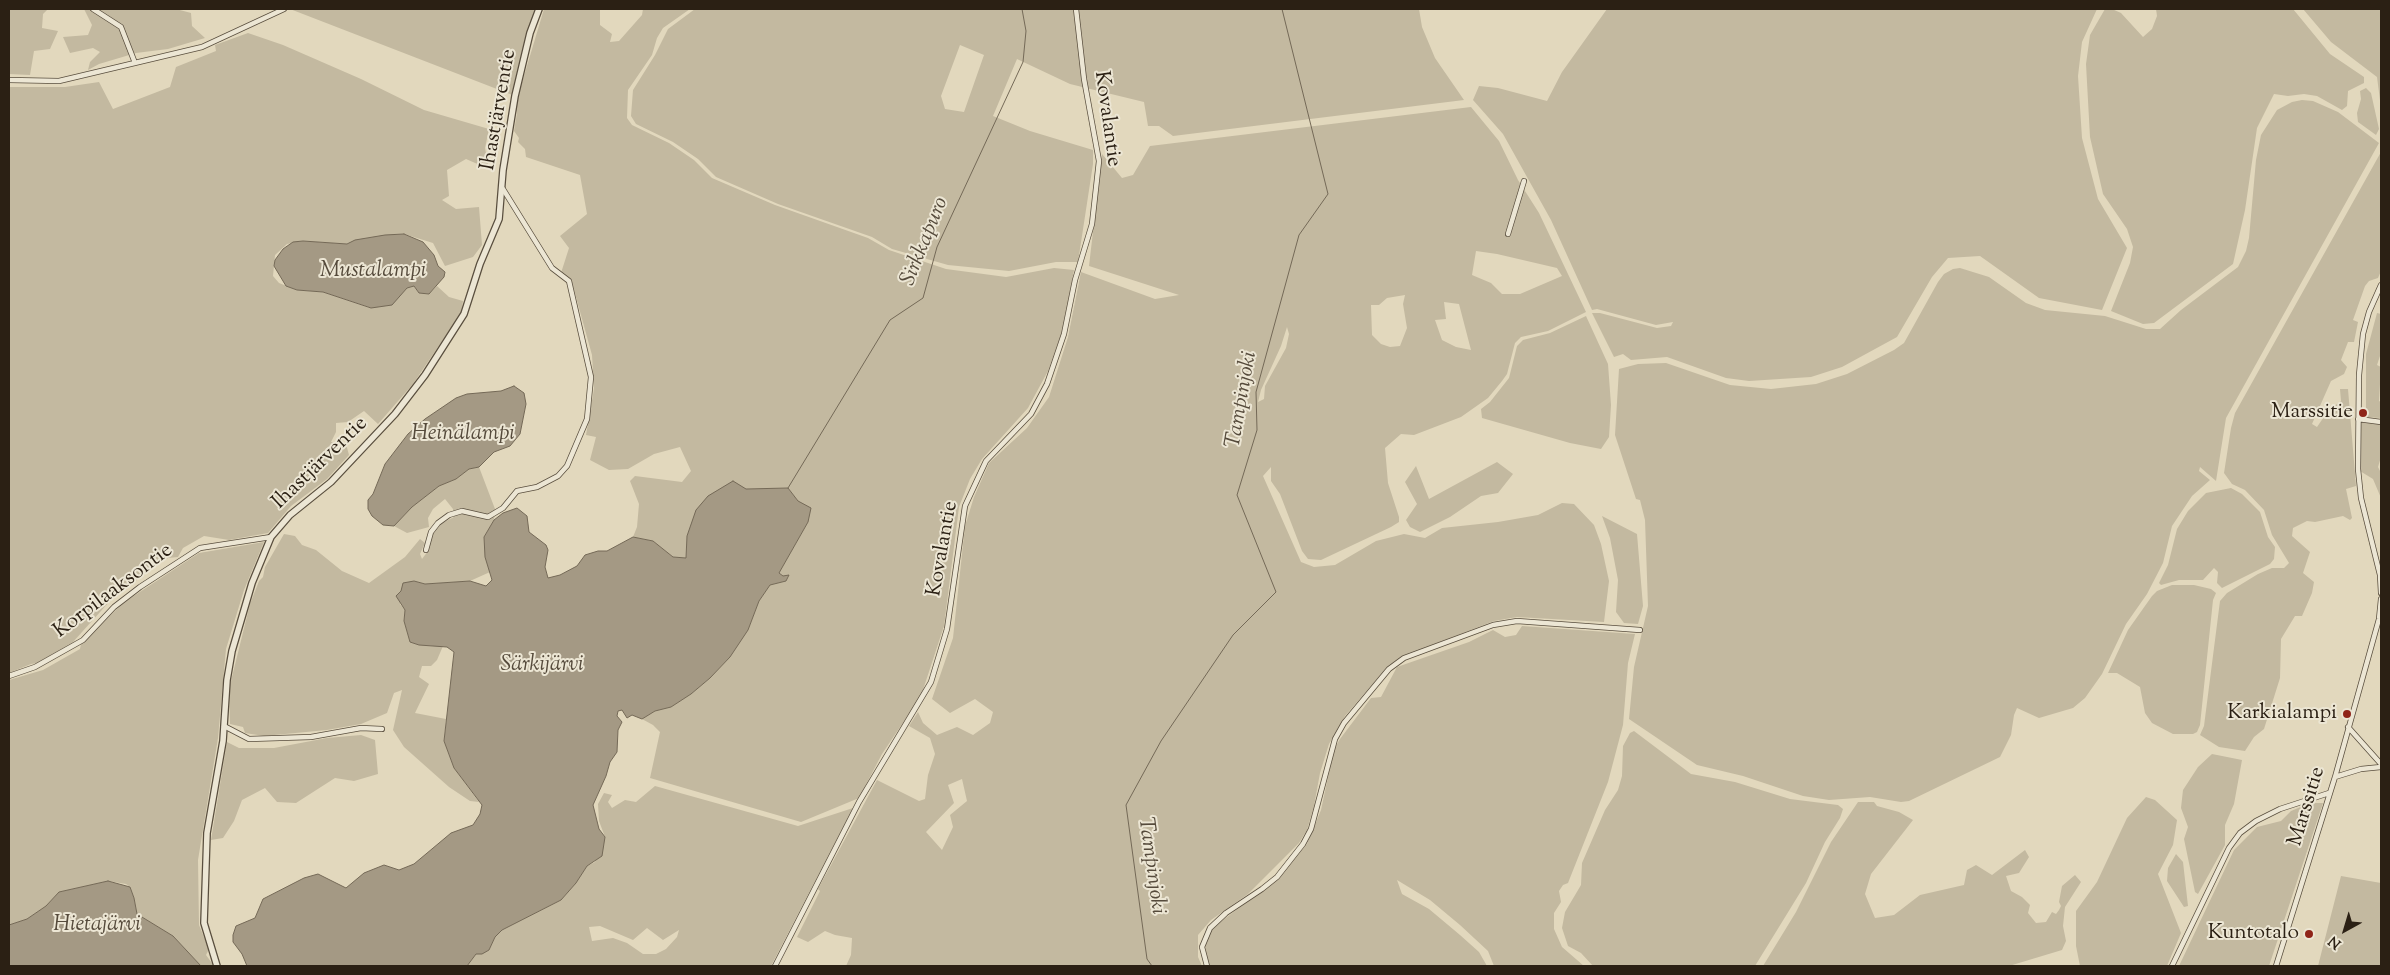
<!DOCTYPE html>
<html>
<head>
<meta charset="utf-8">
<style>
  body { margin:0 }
  #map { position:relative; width:2390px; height:975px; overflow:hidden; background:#e2d8bd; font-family:"Sorts Mill Goudy",serif }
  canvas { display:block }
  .frame { position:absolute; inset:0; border:10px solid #2b2014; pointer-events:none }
  .north { position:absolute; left:2320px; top:905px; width:50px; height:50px; -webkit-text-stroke:4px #ece6d4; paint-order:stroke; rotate:219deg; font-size:14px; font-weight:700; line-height:20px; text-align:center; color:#2b2014 }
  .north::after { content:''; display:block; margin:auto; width:18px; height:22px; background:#2b2014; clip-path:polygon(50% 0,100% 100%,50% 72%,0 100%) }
</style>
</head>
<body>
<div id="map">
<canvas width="2390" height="975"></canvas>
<div class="frame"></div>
<div class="north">N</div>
</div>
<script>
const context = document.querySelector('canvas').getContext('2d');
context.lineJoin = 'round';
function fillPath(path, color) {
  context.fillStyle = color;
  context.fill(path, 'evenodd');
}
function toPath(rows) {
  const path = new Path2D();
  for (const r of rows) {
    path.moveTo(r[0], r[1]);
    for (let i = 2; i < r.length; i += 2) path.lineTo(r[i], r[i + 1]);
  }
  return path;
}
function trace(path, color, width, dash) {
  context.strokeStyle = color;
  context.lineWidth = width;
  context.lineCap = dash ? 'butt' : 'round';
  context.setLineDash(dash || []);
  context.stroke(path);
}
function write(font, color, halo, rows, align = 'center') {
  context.font = font + ' "Sorts Mill Goudy",serif';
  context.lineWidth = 4;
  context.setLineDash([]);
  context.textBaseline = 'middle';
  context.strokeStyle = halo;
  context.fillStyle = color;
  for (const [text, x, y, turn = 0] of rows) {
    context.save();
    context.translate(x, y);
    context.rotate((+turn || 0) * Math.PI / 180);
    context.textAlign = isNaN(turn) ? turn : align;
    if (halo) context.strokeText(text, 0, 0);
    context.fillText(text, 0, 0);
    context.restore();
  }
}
fillPath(toPath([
  [9,9,48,9,43,14,42,28,58,31,50,49,34,51,30,75,9,74],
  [84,9,176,9,191,13,192,26,205,38,168,49,136,53,99,64,88,70,90,62,100,52,93,48,70,53,63,37,88,35,92,25],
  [290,9,539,9,515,96],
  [544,9,600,9,600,25,612,34,610,42,619,41,642,15,643,9,690,9,663,28,657,38,652,55,628,90,627,118,632,125,669,143,694,160,712,178,775,205,868,238,889,250,946,269,1006,277,1054,268,1074,270,1063,329,1048,371,1028,408,982,459,970,479,959,507,944,626,921,696,882,754,859,798,801,822,650,778,660,732,653,725,642,719,655,711,671,707,691,694,710,678,730,657,748,630,759,601,770,585,786,581,789,576,783,576,779,573,808,522,798,501,788,488,746,489,687,536,686,558,673,557,653,541,633,537,637,527,639,504,630,481,635,476,682,482,691,471,680,447,654,454,628,469,609,470,590,460,596,437,586,435,594,389,592,355,571,279,561,273,569,248,560,236,587,214,580,175,526,157,525,149,518,142,519,138,514,131,517,113,515,106],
  [695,9,1419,9,1422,27,1435,58,1464,100,1173,136,1159,126,1148,126,1144,102,1070,84,1017,59,993,116,1030,131,1093,150,1093,164,1078,262,1056,262,1009,271,948,265,892,249,872,237,778,204,716,177,698,159,673,142,636,124,631,116,633,90,655,55,668,29],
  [960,45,984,55,964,112,945,109,941,96],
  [1607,9,2097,9,2082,42,2078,76,2082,138,2098,199,2127,248,2102,310,2039,298,1980,256,1948,258,1932,277,1897,337,1842,367,1811,377,1749,381,1726,378,1667,357,1631,360,1623,354,1614,357,1592,313,1600,313,1657,328,1671,326,1673,322,1656,325,1597,309,1592,310,1551,220,1503,134,1473,100,1479,86,1498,88,1547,101,1562,72],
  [2105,9,2112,9,2121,13,2143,37,2152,29,2157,16,2156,9,2293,9,2330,54,2364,77,2364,83,2348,91,2347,106,2342,110,2317,96,2304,94,2288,96,2274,94,2257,128,2245,210,2233,264,2154,323,2143,324,2111,311,2130,263,2133,247,2127,229,2103,194,2090,137,2086,64,2090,35],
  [2303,9,2381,9,2381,108,2377,77,2331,42],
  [248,33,283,45,361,79,424,110,489,129,485,148,489,169,466,159,447,170,449,196,442,200,456,209,479,207,482,245,473,257,445,266,433,243,404,234,367,238,347,244,303,241,287,244,275,255,273,276,279,283,297,290,323,292,370,308,396,298,407,288,414,286,419,293,429,294,437,286,449,297,463,301,461,313,413,384,378,424,364,411,348,422,336,423,336,432,331,442,346,444,349,455,327,479,291,506,268,533,229,540,204,536,183,548,178,557,168,558,154,567,125,589,110,601,73,642,37,663,31,664,9,673,9,87,65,87,99,82,113,109,170,87,176,67,216,51,215,45],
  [2366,88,2371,93,2379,129,2376,135,2358,122,2357,113,2361,99,2360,91],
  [2302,100,2313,101,2338,112,2379,143,2226,418,2216,481,2200,467,2199,471,2210,480,2192,496,2172,526,2163,563,2147,594,2126,624,2102,674,2085,698,2073,708,2039,718,2017,708,2014,715,2011,735,2000,757,1909,801,1901,802,1870,797,1829,800,1803,796,1743,776,1697,765,1629,719,1634,667,1648,606,1645,520,1640,500,1636,499,1615,435,1619,369,1638,364,1666,363,1730,385,1771,389,1816,384,1847,374,1894,350,1904,343,1938,282,1944,274,1953,269,1960,268,1989,277,2026,303,2045,310,2105,316,2146,329,2160,329,2181,310,2238,267,2246,251,2249,238,2256,160,2261,135,2277,110,2292,102],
  [1471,107,1499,141,1518,180,1539,213,1586,312,1548,331,1521,337,1515,343,1507,374,1502,381,1488,398,1461,417,1414,435,1401,434,1385,448,1388,483,1399,517,1399,522,1391,527,1321,560,1308,559,1302,551,1280,494,1271,481,1271,467,1263,476,1301,562,1314,567,1335,565,1376,541,1404,534,1425,538,1442,528,1498,522,1538,515,1562,503,1574,504,1594,525,1601,544,1609,581,1604,622,1517,617,1494,621,1404,656,1389,665,1345,716,1329,744,1320,773,1314,806,1307,830,1299,843,1248,894,1211,920,1198,935,1198,957,1202,966,846,966,851,955,852,938,835,935,825,931,808,942,797,937,820,891,818,889,877,780,919,801,925,799,928,775,935,754,930,738,909,726,918,712,923,723,937,735,957,727,973,735,990,723,993,712,975,699,950,713,932,699,953,638,965,526,974,497,989,463,1027,428,1049,397,1068,337,1081,272,1155,299,1179,295,1089,266,1102,154,1122,178,1133,175,1150,146],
  [1476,251,1497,254,1557,268,1562,276,1520,294,1502,294,1491,283,1472,275],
  [1405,295,1403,304,1407,328,1400,346,1390,347,1381,344,1372,335,1371,305,1379,305,1387,298],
  [1444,302,1459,304,1471,350,1456,347,1442,340,1435,320,1446,319],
  [1287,327,1289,334,1286,348,1265,386,1264,399,1258,402,1261,390,1281,346],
  [962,779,967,801,950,815,953,827,942,850,926,832,954,803,948,785],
  [2381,152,2381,271,2378,278,2369,281,2365,286,2353,320,2358,322,2354,342,2348,342,2341,360,2347,367,2344,374,2331,381,2312,424,2317,427,2328,411,2341,401,2340,389,2348,389,2356,486,2346,489,2352,518,2350,520,2343,516,2315,522,2307,521,2293,528,2292,536,2310,552,2303,573,2314,582,2312,593,2302,616,2295,616,2281,639,2280,678,2264,729,2254,737,2245,751,2219,747,2200,735,2204,726,2220,601,2227,593,2258,574,2272,568,2284,568,2289,563,2272,535,2264,510,2245,490,2232,484,2224,473,2231,428,2235,413],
  [2377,313,2381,314,2381,353,2377,365,2381,367,2379,401,2381,402,2381,418,2366,417,2366,354],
  [1586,316,1608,364,1611,405,1609,437,1601,449,1570,443,1482,418,1481,409,1490,402,1509,378,1517,346,1523,340,1550,333],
  [2361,422,2381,424,2381,457,2378,467,2381,473,2381,498,2373,479,2360,471],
  [1497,462,1513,474,1498,493,1481,496,1450,517,1420,532,1410,527,1406,520,1417,504,1405,482,1416,466,1429,499],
  [479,467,495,509,494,520,484,537,490,572,470,581,425,584,414,581,400,604,405,610,404,621,410,642,419,645,443,646,437,660,431,666,422,666,419,677,429,684,415,713,446,719,444,741,454,768,479,802,470,801,449,787,404,747,393,730,402,690,394,693,387,713,361,724,327,730,264,736,245,733,243,727,230,724,229,689,250,604,259,581,263,577,265,567,284,534,295,536,302,545,316,550,342,571,369,583,405,557,420,539,425,543,420,554,422,559,428,551,433,531,442,523,454,517,453,509,445,499,433,509,428,518,429,527,407,533,394,526,412,507,439,486,456,479,469,469],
  [2231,488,2242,494,2260,512,2268,537,2275,547,2274,559,2270,564,2222,588,2217,583,2218,572,2214,568,2203,580,2179,580,2161,585,2159,583,2168,565,2177,529,2188,511,2206,493],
  [1602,516,1637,534,1643,606,1638,624,1624,623,1616,612,1618,580,1610,538],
  [264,542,244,590,226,649,218,738,198,860,199,925,209,949,206,955,214,966,201,966,173,936,137,914,134,898,130,887,126,884,108,881,59,892,46,906,27,919,9,925,9,680,43,670,80,649,81,644,123,603,199,553],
  [2172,585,2194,585,2211,589,2216,593,2213,600,2200,725,2197,732,2193,734,2173,734,2152,723,2145,713,2140,687,2117,673,2108,673,2128,630,2152,596,2157,591],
  [1522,626,1635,634,1628,663,1623,725,1608,782,1568,883,1563,885,1559,891,1561,902,1554,913,1554,929,1562,947,1584,966,1494,966,1488,951,1460,925,1430,900,1397,880,1402,894,1429,909,1460,935,1479,952,1487,966,1209,966,1205,953,1206,938,1211,929,1276,880,1307,844,1321,810,1334,749,1340,739,1371,698,1381,697,1397,667,1469,642,1493,630,1505,637,1516,635],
  [1634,731,1691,774,1735,782,1790,799,1838,805,1843,809,1840,818,1825,842,1806,883,1755,966,1593,966,1581,953,1568,946,1562,928,1565,912,1581,885,1582,863,1605,810,1618,790,1622,776,1623,746,1630,733],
  [361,735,375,740,378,774,354,781,335,778,296,803,277,802,265,788,242,800,234,821,223,838,211,840,227,742,239,748,274,748,327,738],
  [2212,754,2242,760,2234,804,2225,825,2225,845,2198,894,2195,892,2184,839,2188,827,2181,808,2183,790,2198,767],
  [655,786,798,826,853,808,771,966,467,966,476,954,489,950,495,937,502,930,561,900,576,883,587,866,595,862,605,837,599,821,598,804,604,793,612,795,608,802,612,808,625,800,636,802],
  [600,926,633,940,647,928,663,940,679,930,677,937,666,949,656,954,643,954,627,943,613,938,592,941,589,927],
  [2146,797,2155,800,2177,820,2173,845,2158,874,2181,933,2167,966,2080,966,2076,946,2076,911,2097,882,2127,818],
  [1858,802,1874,802,1877,806,1899,812,1913,820,1871,874,1865,894,1875,918,1894,915,1920,895,1964,885,1967,870,1976,865,1992,875,2025,850,2029,857,2019,873,2006,876,2011,891,2022,897,2030,905,2028,913,2036,923,2046,922,2052,912,2056,914,2059,910,2061,906,2059,902,2062,886,2075,875,2081,882,2065,907,2063,926,2066,941,2062,950,2009,966,1763,966,1796,912,1831,842],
  [2310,803,2323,803,2269,966,2179,966,2234,850,2257,827,2281,821,2291,811],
  [2176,854,2183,862,2188,906,2184,907,2167,881,2168,868],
  [2341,876,2381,883,2381,966,2318,966]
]), '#c3b9a0');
const water = toPath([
  [404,234,423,242,434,255,438,266,445,272,444,277,429,294,419,293,414,286,407,288,392,305,371,308,323,292,297,290,286,286,274,266,275,260,283,249,293,242,303,241,347,244,355,240,385,235,404,234],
  [514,386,524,393,526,404,520,434,510,446,494,452,479,467,469,469,456,479,439,486,412,507,394,526,383,525,372,516,368,509,368,500,373,494,385,464,408,434,425,419,456,398,467,394,501,391,514,386],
  [733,481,746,489,788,488,798,501,811,508,808,522,779,573,783,576,789,575,786,581,770,585,759,601,748,630,730,657,710,678,691,694,671,707,655,711,642,719,632,715,627,718,622,710,618,711,617,716,622,722,618,730,617,752,610,762,606,776,593,805,599,829,605,837,602,856,587,866,576,883,561,900,502,930,495,937,489,950,482,954,476,954,467,966,247,966,242,954,233,942,233,935,236,926,255,918,263,899,304,878,318,874,346,888,364,873,384,865,399,870,414,864,451,833,473,825,480,814,482,805,454,768,444,741,454,652,447,647,419,645,410,642,404,621,405,610,396,596,401,591,403,583,414,581,425,584,470,581,486,586,492,580,485,557,484,537,494,520,503,513,517,508,527,516,529,532,546,545,548,550,545,567,548,578,560,575,577,566,585,555,598,551,607,551,633,537,653,541,673,557,686,558,687,536,696,510,708,496,733,481],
  [108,881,130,887,134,898,137,914,173,936,201,966,9,966,9,925,27,919,46,906,59,892,108,881]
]);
fillPath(water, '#a49984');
trace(water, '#746957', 1);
trace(toPath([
  [788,488,890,320,923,298,937,247,1023,62,1026,31,1022,9],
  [1152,966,1147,959,1126,805,1161,741,1233,635,1276,592,1237,495,1257,430,1256,392,1299,235,1328,194,1282,9]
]), '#746957', 1);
const minor = toPath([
  [93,9,121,27,135,63],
  [9,80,59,81,202,47,284,9],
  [1508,234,1524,181],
  [2381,285,2369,312,2363,334,2359,375,2358,469,2361,498,2380,575,2381,593],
  [2358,419,2381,422],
  [426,550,431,532,438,523,449,515,462,511,488,517,503,508,517,491,537,487,558,476,567,466,587,419,591,377,569,281,552,268,503,189],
  [9,676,35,667,83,640,114,607,140,587,200,548,271,537],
  [224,726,249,739,311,737,361,728,382,729],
  [2348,727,2381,764],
  [2335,777,2361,769,2381,767],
  [775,966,859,802,931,682,947,629,965,506,986,461,1031,414,1047,384,1064,334,1075,280,1092,224,1099,161,1084,79,1076,9],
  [1207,966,1202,947,1210,928,1226,913,1262,889,1277,877,1303,844,1311,829,1335,739,1344,723,1389,669,1404,658,1493,625,1517,621,1640,630],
  [2172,966,2229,848,2240,833,2256,821,2280,809,2329,793],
  [2276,966,2335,777,2379,619,2381,599]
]);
const tertiary = toPath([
  [217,966,204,923,207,833,223,741,227,680,232,651,252,583,271,537,290,515,331,482,395,414,425,375,464,314,480,264,499,219,503,170,515,96,530,33,539,9]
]);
trace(minor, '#594e3e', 6);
trace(tertiary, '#594e3e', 8);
trace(minor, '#ece6d4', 4.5);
trace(tertiary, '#ece6d4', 5.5);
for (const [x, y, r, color] of [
  [2363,413,5,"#8f2418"],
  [2347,714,5,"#8f2418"],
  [2309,934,5,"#8f2418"]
]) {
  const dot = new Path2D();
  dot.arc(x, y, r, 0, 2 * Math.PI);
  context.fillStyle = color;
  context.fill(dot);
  trace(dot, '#ece6d4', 2);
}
write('21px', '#2b2014', '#ece6d4', [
  ["Ihastjärventie",500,110,-80],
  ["Kovalantie",1106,119,82],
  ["Ihastjärventie",321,464,-44],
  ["Kovalantie",944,549,-80],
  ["Korpilaaksontie",114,592,-37],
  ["Marssitie",2308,807,-73]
]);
write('21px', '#2b2014', '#ece6d4', [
  ["Marssitie",2353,413],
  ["Karkialampi",2337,714],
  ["Kuntotalo",2299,934]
], 'right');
write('italic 22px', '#554a3b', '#ece6d4', [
  ["Sirkkapuro",926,242,-68],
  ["Mustalampi",373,272],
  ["Tampinjoki",1243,400,-80],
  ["Heinälampi",463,435],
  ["Särkijärvi",542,666],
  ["Tampinjoki",1150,866,82],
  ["Hietajärvi",97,926]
]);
</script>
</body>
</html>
